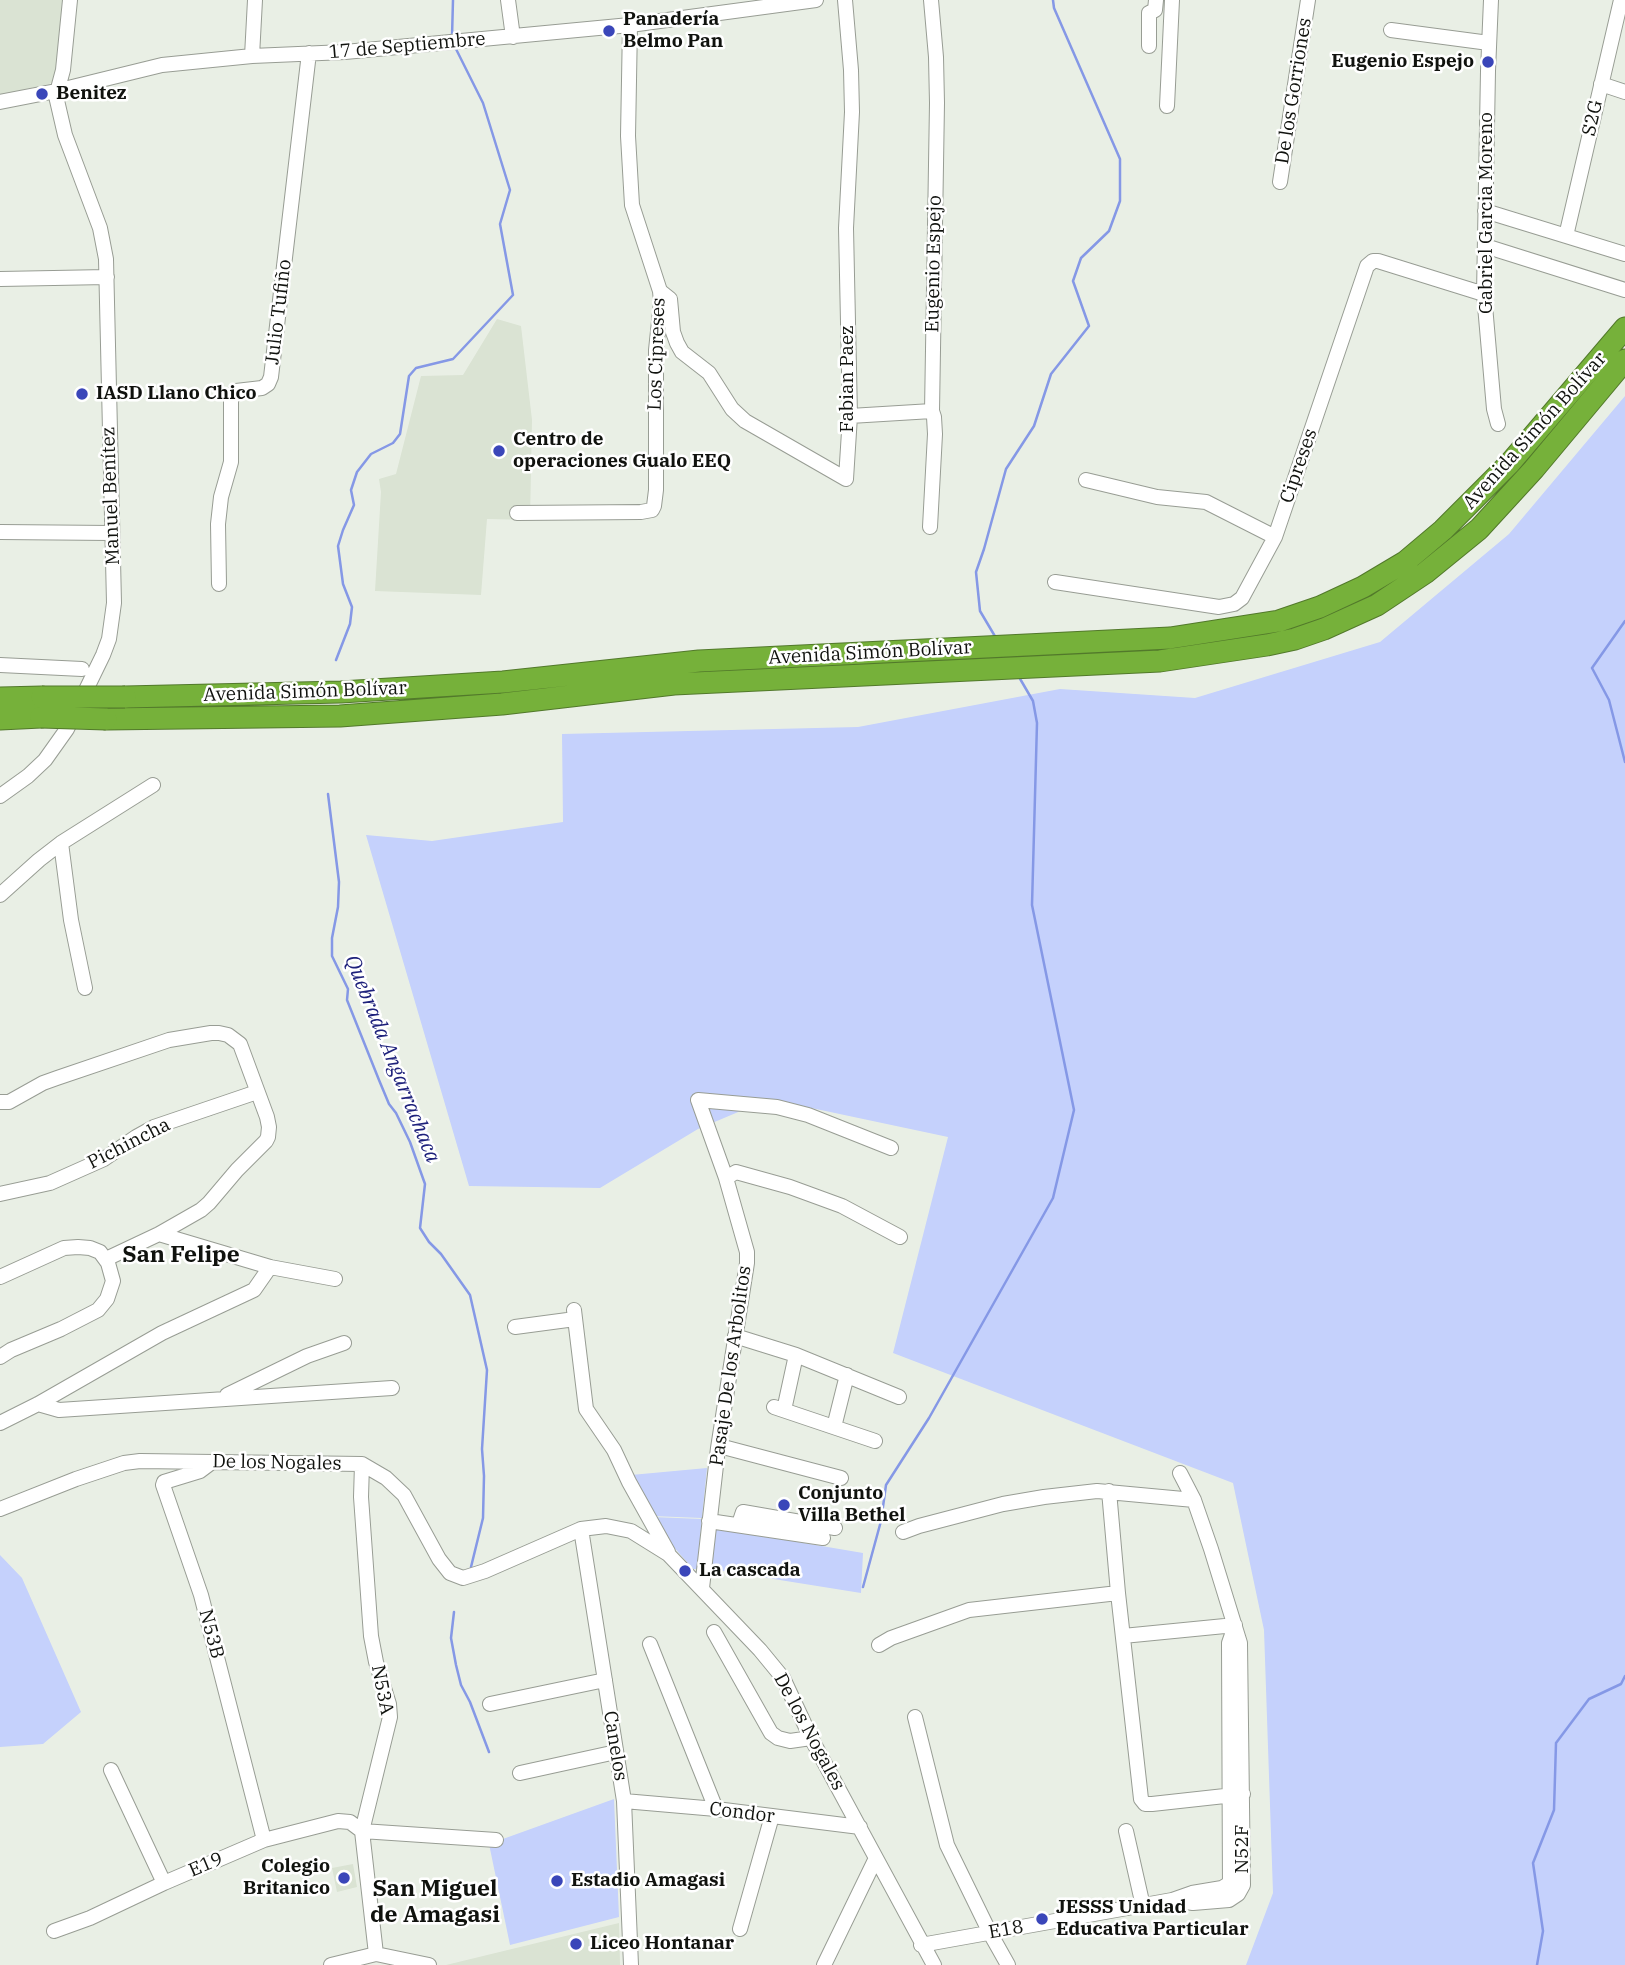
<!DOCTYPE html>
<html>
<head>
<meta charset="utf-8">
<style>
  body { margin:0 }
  canvas { display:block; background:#e9efe5 }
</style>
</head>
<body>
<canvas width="1625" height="1965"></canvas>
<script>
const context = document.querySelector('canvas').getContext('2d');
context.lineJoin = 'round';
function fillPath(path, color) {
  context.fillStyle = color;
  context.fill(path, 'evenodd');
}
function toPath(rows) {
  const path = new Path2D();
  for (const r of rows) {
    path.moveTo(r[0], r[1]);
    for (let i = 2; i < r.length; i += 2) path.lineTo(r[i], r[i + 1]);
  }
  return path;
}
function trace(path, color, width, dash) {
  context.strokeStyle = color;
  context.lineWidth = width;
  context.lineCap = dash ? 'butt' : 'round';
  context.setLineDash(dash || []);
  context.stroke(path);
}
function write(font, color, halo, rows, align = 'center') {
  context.font = font + ' "IBM Plex Serif",serif';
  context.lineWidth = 5;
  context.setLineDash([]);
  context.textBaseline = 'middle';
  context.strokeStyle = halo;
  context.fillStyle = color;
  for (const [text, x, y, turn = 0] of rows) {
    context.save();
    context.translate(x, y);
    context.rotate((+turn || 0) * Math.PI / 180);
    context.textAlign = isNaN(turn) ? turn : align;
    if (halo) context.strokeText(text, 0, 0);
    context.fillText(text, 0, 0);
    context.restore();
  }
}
fillPath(toPath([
  [0,0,62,0,56,80,49,84,0,95],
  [497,319,521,326,532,420,530,520,487,519,481,595,375,591,381,492,379,479,396,474,421,376,463,375],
  [353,1864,357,1887,337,1892,332,1868],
  [619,1923,620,1965,446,1965]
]), '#dae3d3');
fillPath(toPath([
  [1625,396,1625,1965,1246,1965,1273,1893,1264,1630,1233,1483,893,1353,948,1137,769,1099,698,1129,600,1188,469,1186,366,835,432,841,563,822,562,734,858,727,1060,689,1195,698,1380,642,1509,534],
  [707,1468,702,1518,652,1516,631,1475],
  [652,1517,702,1519,697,1569,693,1569,671,1544],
  [715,1528,863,1553,861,1593,711,1569],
  [0,1555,22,1578,81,1712,43,1744,0,1747],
  [614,1799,619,1917,510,1945,489,1844]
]), '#c5d1fc');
trace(toPath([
  [452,37,453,0],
  [1625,621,1592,668,1609,700,1625,762],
  [996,638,980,611,976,572,984,549,1006,469,1034,426,1051,374,1089,326,1073,281,1081,258,1109,231,1120,201,1120,159,1054,8,1053,0],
  [336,660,350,624,352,607,343,584,338,546,343,530,354,505,351,490,357,472,371,454,393,443,400,434,409,376,416,368,453,359,513,295,500,224,510,190,483,103,455,47],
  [328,794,339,882,338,907,332,938,332,956,348,989,347,1000,379,1080,389,1104,396,1113,410,1142,425,1184,420,1228,429,1242,441,1254,470,1295,487,1370,482,1449,484,1476,483,1518,471,1567],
  [863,1587,881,1521,886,1485,929,1418,1053,1198,1074,1110,1032,905,1037,723,1033,701,1019,677],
  [454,1612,451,1638,456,1665,461,1685,470,1702,489,1752],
  [1537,1965,1543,1931,1533,1863,1554,1810,1556,1743,1589,1699,1621,1684,1625,1676]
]), '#8598e6', 2.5);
const minor = toPath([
  [508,0,513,37],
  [1491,0,1488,71,1484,294,1494,409,1498,424],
  [1391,30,1489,43],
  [1149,46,1149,13,1155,10,1156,0],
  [252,56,255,0],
  [1601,84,1625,92],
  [0,102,56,91,162,65,252,56,345,52,630,25,816,0],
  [1167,106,1172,0],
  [1280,182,1308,0],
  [1485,211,1625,254],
  [1566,236,1621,0],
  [1485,246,1625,290],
  [0,279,107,277],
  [660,291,670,299,673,332,677,343,682,352,709,373,732,409,745,421,846,479,850,416,846,228,852,112,851,70,845,0],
  [850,416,932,411],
  [1086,480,1157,497,1206,502,1275,537],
  [517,513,641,512,652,510,654,506,656,490,656,350,661,302,660,291,632,205,628,136,630,25],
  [930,527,935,434,934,417,932,411,937,103,936,57,931,0],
  [0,532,111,533],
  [1055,582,1219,607,1234,604,1242,598,1275,537,1367,266,1373,261,1378,261,1484,294],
  [219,584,218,524,221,497,231,462,231,400,236,391,262,388,268,384,271,377,309,53],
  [0,665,82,669],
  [0,796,28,776,45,760,67,729,103,655,109,639,114,603,106,259,100,228,65,135,56,96,63,70,70,0],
  [61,843,71,920,85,988],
  [0,895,39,860,61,843,153,785],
  [0,1102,9,1102,43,1083,57,1078,169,1040,211,1033,219,1033,228,1035,240,1044,267,1117,269,1127,268,1137,266,1141,237,1170,209,1203,201,1210,159,1234,106,1259],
  [726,1178,736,1172,790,1187,842,1206,900,1237],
  [0,1194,50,1183,104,1159,136,1137,154,1127,257,1092],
  [159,1234,270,1267,335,1279],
  [0,1277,64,1248,78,1247,90,1248,100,1252,108,1263,113,1281,107,1299,98,1310,61,1329,11,1350,0,1357],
  [574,1310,586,1409,614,1450,629,1482,668,1552],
  [515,1327,575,1319],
  [735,1336,796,1355,899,1397],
  [227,1395,307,1356,344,1343],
  [38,1404,59,1410,392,1388],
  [774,1407,875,1441],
  [784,1410,796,1355],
  [0,1423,38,1404,162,1333,254,1290,270,1267],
  [834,1427,847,1375],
  [718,1448,727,1448,841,1478],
  [212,1462,200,1471,164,1482,163,1485,201,1595,264,1840],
  [362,1464,361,1497,371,1636,376,1662,389,1704,390,1717,362,1831,376,1954],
  [1109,1491,1118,1593,1141,1799,1145,1804,1152,1804,1243,1794],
  [0,1509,76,1479,124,1463,140,1461,362,1464,386,1478,404,1495,439,1559,450,1573,463,1578,485,1571,581,1529,606,1526,631,1531,668,1554,760,1650,783,1678,811,1738,934,1965],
  [709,1521,823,1538],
  [739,1524,743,1512,835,1528],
  [581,1529,624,1801,631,1965],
  [903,1532,919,1526,1003,1504,1044,1497,1097,1491,1194,1500],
  [702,1588,718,1448,747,1263,747,1252,726,1178,698,1100,777,1107,808,1115,891,1148],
  [714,1632,771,1733,778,1738,790,1741,811,1738],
  [1123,1636,1235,1625],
  [650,1644,716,1809],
  [879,1645,891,1638,969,1610,1118,1593],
  [490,1704,605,1680],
  [915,1717,947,1845,990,1933,1008,1965],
  [111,1770,164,1883],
  [520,1773,616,1752],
  [624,1801,716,1809,860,1827],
  [362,1831,496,1840],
  [1126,1831,1143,1906],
  [1230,1892,1229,1643,1235,1626],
  [1172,1900,1193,1903,1229,1900,1238,1894,1243,1885,1240,1643,1211,1549,1194,1500,1180,1473],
  [740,1929,772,1816],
  [54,1931,90,1918,164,1883,264,1840,338,1821,350,1822,362,1831],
  [921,1945,1172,1900,1192,1893,1222,1888,1230,1883],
  [331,1965,376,1954,429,1965],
  [824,1965,876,1858]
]);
const highway = toPath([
  [125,697,341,692,503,682,699,661,1170,638,1279,621,1320,607,1363,587,1405,562,1443,530,1510,463,1625,328],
  [0,698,42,697],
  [0,719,41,717],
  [106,719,340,716,502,704,674,684,1160,661,1267,645,1295,639,1324,629,1377,605,1425,573,1479,529,1534,469,1625,360]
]);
trace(minor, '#989d94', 16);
trace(highway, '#52792b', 23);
trace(minor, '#fff', 14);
trace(highway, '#76b13a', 21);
const highwayBridge = toPath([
  [42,697,125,697],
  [41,717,106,719]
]);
trace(highwayBridge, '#52792b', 23, []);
trace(highwayBridge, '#76b13a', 21);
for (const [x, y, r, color] of [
  [609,31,7,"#3a46b9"],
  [1488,62,7,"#3a46b9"],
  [42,94,7,"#3a46b9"],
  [82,394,7,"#3a46b9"],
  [499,451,7,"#3a46b9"],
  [784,1505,7,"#3a46b9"],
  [685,1571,7,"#3a46b9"],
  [344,1878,7,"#3a46b9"],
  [557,1881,7,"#3a46b9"],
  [1042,1919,7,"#3a46b9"],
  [576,1944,7,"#3a46b9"]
]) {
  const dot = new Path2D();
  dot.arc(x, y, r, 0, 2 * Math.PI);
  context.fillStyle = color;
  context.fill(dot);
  trace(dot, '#fff', 2.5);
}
write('bold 19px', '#10120e', '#fff', [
  ["Panadería",623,20],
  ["Belmo Pan",623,42],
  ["Eugenio Espejo",1474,62,"right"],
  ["Benitez",56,94],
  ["IASD Llano Chico",96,394],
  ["Centro de",513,440],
  ["operaciones Gualo EEQ",513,462],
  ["Conjunto",798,1494],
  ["Villa Bethel",798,1516],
  ["La cascada",699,1571],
  ["Colegio",330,1867,"right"],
  ["Britanico",330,1889,"right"],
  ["Estadio Amagasi",571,1881],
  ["JESSS Unidad",1056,1908],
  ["Educativa Particular",1056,1930],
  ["Liceo Hontanar",590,1944]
], 'left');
write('19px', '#10120e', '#fff', [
  ["17 de Septiembre",407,46,-5],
  ["De los Gorriones",1294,91,-81],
  ["S2G",1593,118,-77],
  ["Gabriel Garcia Moreno",1487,213,-90],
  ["Eugenio Espejo",934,264,-89],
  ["Julio Tufiño",279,312,-83],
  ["Los Cipreses",657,354,-88],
  ["Fabian Paez",848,379,-90],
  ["Avenida Simón Bolívar",1535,431,-48],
  ["Cipreses",1299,466,-71],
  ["Manuel Benítez",111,496,-92],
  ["Avenida Simón Bolívar",870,653,-3],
  ["Avenida Simón Bolívar",305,692,-2],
  ["Pichincha",129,1144,-27],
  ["Pasaje De los Arbolitos",731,1366,-82],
  ["De los Nogales",277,1463,1],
  ["N53B",211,1634,75],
  ["N53A",382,1690,79],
  ["De los Nogales",809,1732,62],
  ["Canelos",615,1746,81],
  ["Condor",742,1813,7],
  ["N52F",1243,1849,-90],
  ["E19",206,1865,-23],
  ["E18",1006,1930,-10]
]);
write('italic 21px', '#1e217b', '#fff', [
  ["Quebrada Angarrachaca",392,1059,68]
]);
write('bold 23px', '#10120e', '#fff', [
  ["San Felipe",181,1255],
  ["San Miguel",435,1889],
  ["de Amagasi",435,1915]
]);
</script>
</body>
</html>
